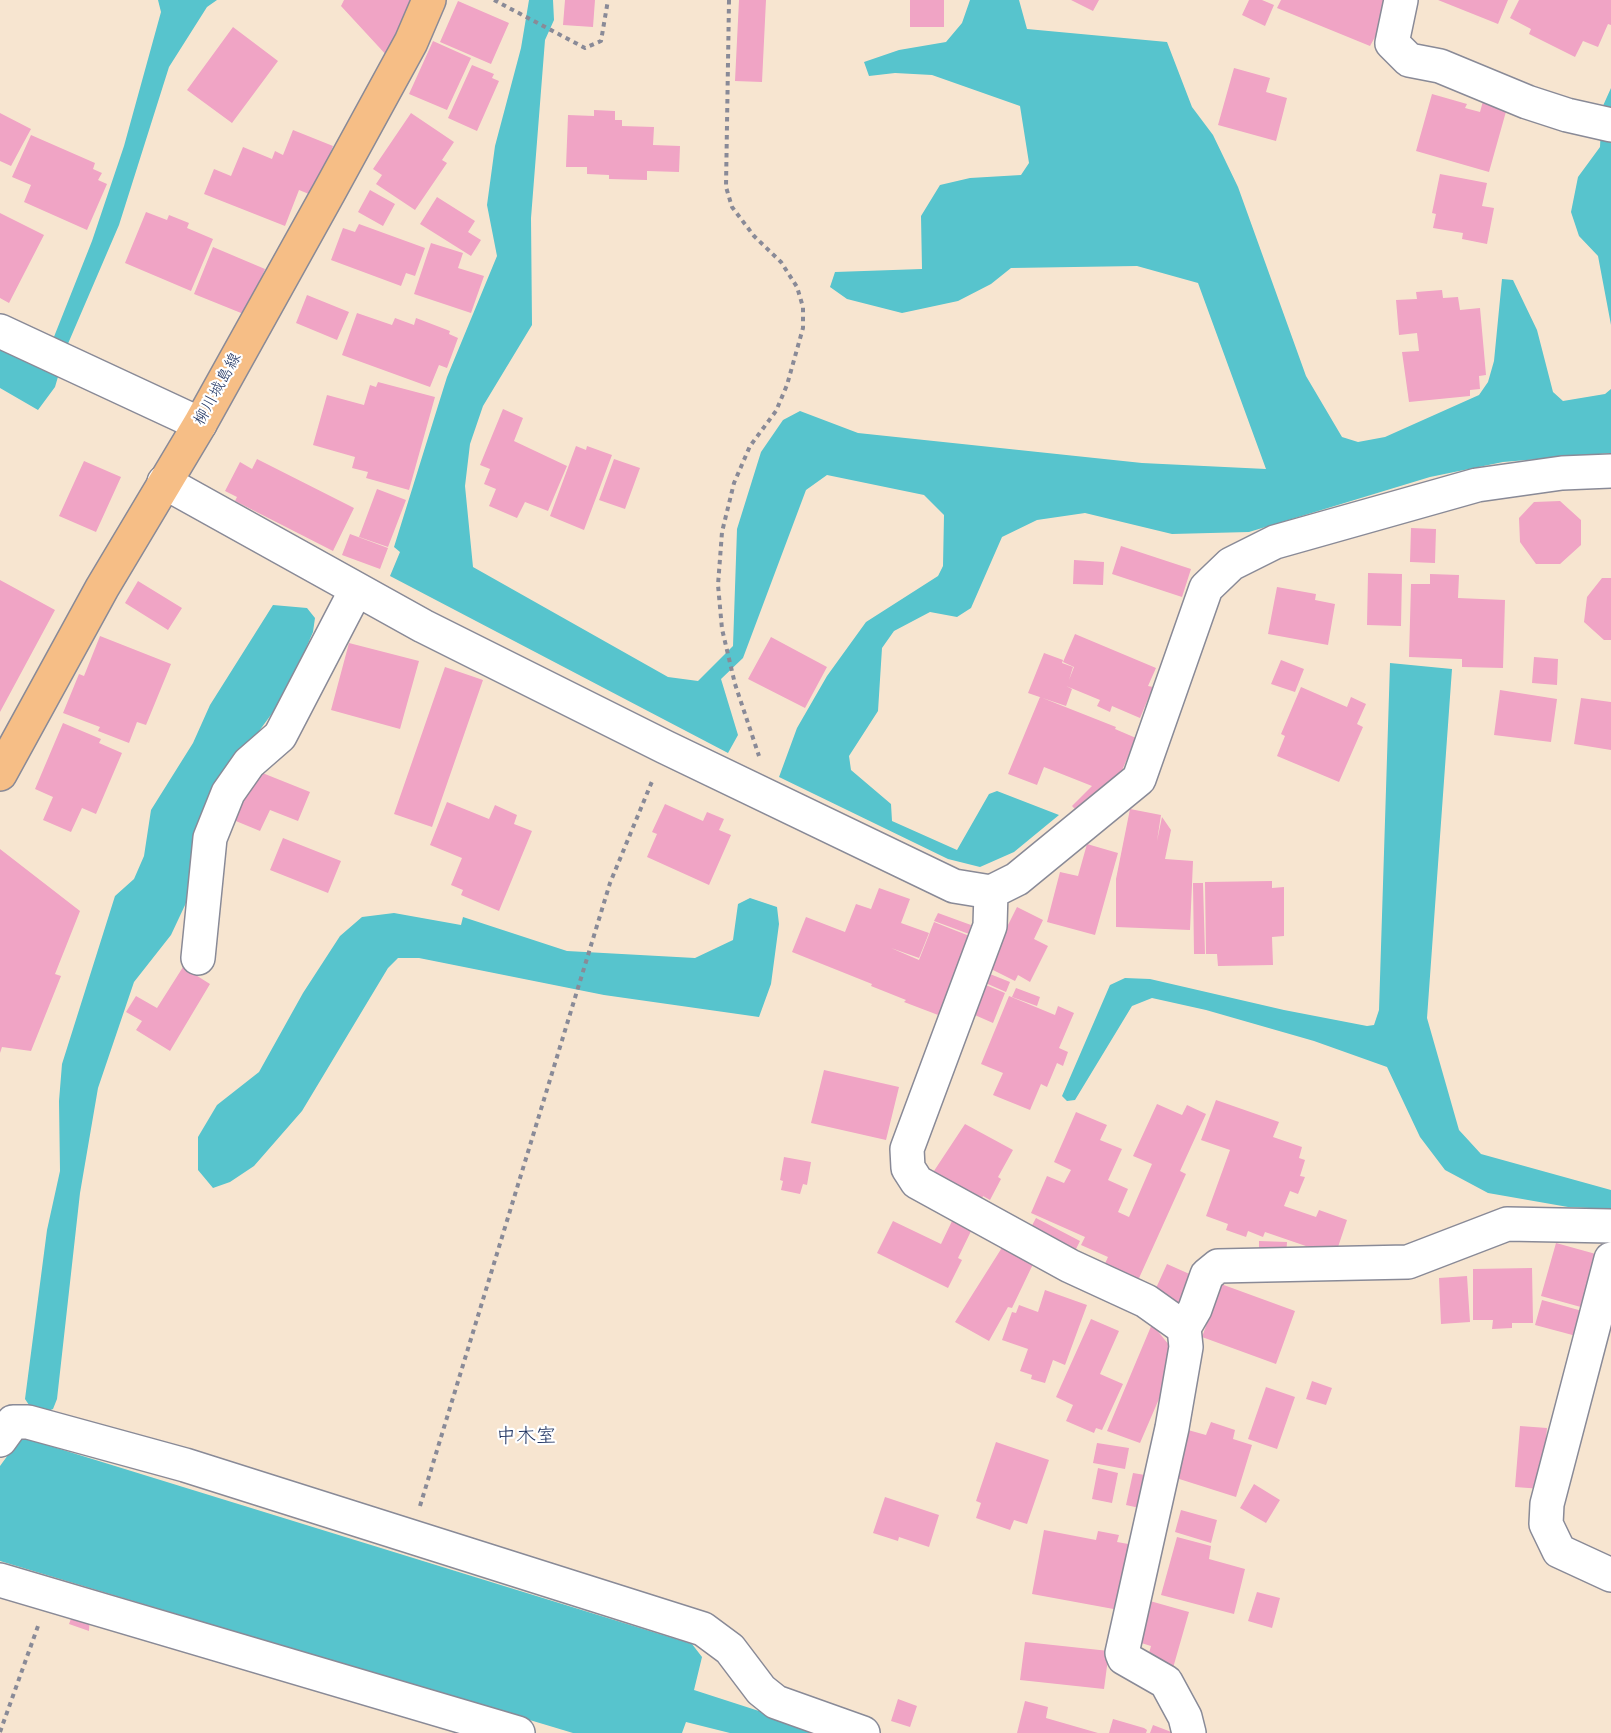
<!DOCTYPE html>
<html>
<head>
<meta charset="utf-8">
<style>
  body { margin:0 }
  canvas { display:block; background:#f7e5d0 }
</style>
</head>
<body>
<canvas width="1611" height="1733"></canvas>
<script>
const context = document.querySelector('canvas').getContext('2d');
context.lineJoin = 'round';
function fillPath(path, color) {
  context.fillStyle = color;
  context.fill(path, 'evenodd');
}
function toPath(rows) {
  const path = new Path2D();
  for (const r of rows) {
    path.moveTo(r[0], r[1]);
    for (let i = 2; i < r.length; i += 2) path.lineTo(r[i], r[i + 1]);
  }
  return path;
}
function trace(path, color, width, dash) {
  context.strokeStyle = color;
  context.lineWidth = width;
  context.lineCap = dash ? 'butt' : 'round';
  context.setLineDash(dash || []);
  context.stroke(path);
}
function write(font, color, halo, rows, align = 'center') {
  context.font = font + ' Kalam,"Klee One",sans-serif';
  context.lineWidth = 4.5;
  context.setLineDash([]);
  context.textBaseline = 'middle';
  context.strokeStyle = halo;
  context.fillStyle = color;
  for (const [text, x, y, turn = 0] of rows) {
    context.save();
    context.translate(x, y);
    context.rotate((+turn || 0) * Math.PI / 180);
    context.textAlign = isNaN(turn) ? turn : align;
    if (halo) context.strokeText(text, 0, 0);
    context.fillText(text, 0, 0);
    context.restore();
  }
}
fillPath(toPath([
  [158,0,217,0,207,7,169,67,119,225,67,346,55,387,38,410,0,388,0,349,42,367,92,241,124,146,161,12],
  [529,0,553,0,554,20,545,40,531,218,532,325,483,406,470,444,465,486,473,567,668,677,698,681,733,646,737,529,761,452,783,420,800,411,858,433,1142,463,1266,469,1198,283,1137,266,1011,268,991,284,958,301,902,313,847,299,830,287,835,272,922,269,921,216,940,185,970,178,1021,175,1029,163,1020,106,932,75,895,73,869,76,864,62,899,50,946,42,962,23,970,0,1019,0,1027,29,1167,42,1192,107,1213,135,1238,187,1306,376,1342,437,1358,442,1385,437,1479,395,1488,382,1494,361,1502,279,1513,280,1537,330,1553,392,1563,401,1605,394,1611,389,1611,453,1503,462,1430,477,1249,532,1172,534,1085,513,1037,520,1002,537,971,608,957,617,930,612,894,631,882,648,878,711,849,756,851,770,891,804,892,821,957,850,989,794,997,791,1059,815,1014,852,980,867,948,859,779,777,797,728,827,676,866,622,938,576,943,566,944,515,924,495,827,475,806,490,743,658,721,679,738,735,728,753,390,576,400,552,394,547,447,377,497,256,487,205,495,146,521,48],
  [1611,88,1611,325,1598,256,1579,236,1571,212,1578,177,1600,147,1602,108],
  [273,605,307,608,315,618,313,632,287,693,251,742,198,836,186,903,171,935,134,982,98,1088,80,1193,57,1399,53,1409,48,1411,29,1405,25,1399,47,1230,60,1171,59,1101,62,1064,115,896,134,879,144,856,151,810,193,743,210,705],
  [1390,663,1452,669,1427,1018,1459,1130,1481,1154,1611,1190,1611,1209,1568,1207,1488,1193,1445,1170,1420,1137,1387,1067,1314,1041,1206,1010,1152,998,1132,1006,1075,1100,1067,1101,1062,1096,1110,985,1125,978,1150,979,1284,1010,1367,1026,1374,1025,1379,1010],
  [750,898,777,907,779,924,771,984,759,1017,604,995,419,958,398,958,388,968,302,1111,254,1166,230,1182,213,1188,198,1170,198,1137,217,1105,259,1072,303,993,340,936,362,917,394,913,461,925,463,917,567,951,695,958,733,940,738,904],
  [21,1437,692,1644,702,1657,694,1690,827,1733,730,1733,686,1722,682,1733,573,1733,0,1561,0,1466]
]), '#57c4cd');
fillPath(toPath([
  [344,0,413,0,389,58,341,6],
  [565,0,595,0,593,27,563,25],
  [739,0,766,0,762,82,735,81],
  [910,0,944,0,944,27,910,27],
  [1071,0,1099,0,1093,11],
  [1249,0,1262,0,1274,5,1265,26,1242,15],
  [1281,0,1384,0,1388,4,1385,19,1370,46,1277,8],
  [1438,0,1508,0,1498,24],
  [1519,0,1611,0,1611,25,1608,24,1598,47,1583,41,1575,57,1529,34,1531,29,1510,18],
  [458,1,509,23,491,64,440,42],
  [233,27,278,61,232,123,187,90],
  [433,41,471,58,447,110,409,94],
  [472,65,494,74,492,78,499,81,477,131,448,118],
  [1234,68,1270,78,1266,92,1287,98,1276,141,1218,125],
  [1432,94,1467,104,1465,108,1480,112,1483,101,1507,108,1489,172,1416,151],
  [594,110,615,111,615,120,622,120,622,126,654,127,653,145,680,146,679,172,647,171,647,180,609,179,609,175,587,174,587,167,566,167,568,115,594,116],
  [0,113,31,129,11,166,0,161],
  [411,113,454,142,442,160,447,163,415,210,376,184,382,175,373,169],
  [293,130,333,146,314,196,299,190,285,226,204,194,214,169,231,176,243,147,272,159,275,151,283,155],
  [31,135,95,163,93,169,102,173,98,180,107,184,87,230,24,202,31,185,12,177],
  [1440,174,1487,183,1482,206,1494,208,1487,244,1462,239,1463,233,1433,228,1436,214,1432,213],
  [370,190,395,204,383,226,358,212],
  [437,197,475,221,468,232,481,240,471,256,420,224],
  [146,212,167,220,169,215,189,223,187,228,213,239,191,291,125,263],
  [0,213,44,235,9,303,0,298],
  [359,224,425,248,415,276,406,273,401,286,331,260,343,228,355,232],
  [431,243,463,253,458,268,484,276,471,313,414,294],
  [213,247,265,269,246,315,194,294],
  [1442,290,1443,298,1458,297,1460,310,1480,308,1486,375,1479,376,1480,389,1470,390,1470,396,1409,402,1402,352,1419,351,1417,333,1399,335,1396,300,1417,299,1416,292],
  [307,295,349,312,337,340,296,323],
  [357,313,392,325,395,318,414,325,416,318,450,331,449,334,458,338,447,368,439,365,430,387,342,355],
  [378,382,435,397,409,490,366,478,368,472,352,468,355,457,313,445,327,395,364,405,370,385,376,387],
  [503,409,523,418,514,441,567,466,548,511,525,502,517,518,489,506,496,489,484,484,490,469,480,465],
  [576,446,586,450,587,446,612,455,584,530,550,516],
  [257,459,354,508,333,551,235,501,237,497,225,491,240,462,252,469],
  [614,459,640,468,625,509,599,500],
  [84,461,121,477,96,532,59,516],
  [377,489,406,500,388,547,359,537],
  [1560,501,1581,520,1581,545,1560,564,1536,564,1520,542,1519,518,1534,502],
  [1411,528,1436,529,1435,563,1410,562],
  [350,534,388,548,380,569,342,555],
  [1121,546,1191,569,1182,597,1112,574],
  [1074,560,1104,562,1103,585,1073,584],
  [1368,573,1402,574,1401,626,1367,625],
  [1430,574,1459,575,1458,598,1505,600,1503,668,1462,667,1462,659,1409,657,1411,584,1430,584],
  [1602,578,1611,578,1611,640,1604,640,1584,622,1587,597],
  [0,580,55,610,0,712],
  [138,581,182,608,168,630,125,603],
  [1277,587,1316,594,1315,600,1335,604,1328,645,1268,634],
  [1075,634,1156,668,1148,686,1153,687,1140,718,1112,706,1110,712,1097,706,1100,700,1066,686,1072,689,1066,706,1028,693,1044,653,1063,660,1062,663,1073,667,1069,680,1074,667,1063,662],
  [100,636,171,664,146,725,137,722,129,743,98,731,100,727,63,713,79,674,84,676],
  [771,637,827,667,805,708,748,679],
  [349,643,419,661,400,729,331,710],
  [1534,657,1558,659,1557,685,1532,683],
  [1281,660,1304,669,1295,692,1271,684],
  [445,667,483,680,432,827,394,814],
  [1301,687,1347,707,1351,697,1366,704,1357,724,1363,727,1339,782,1277,756,1285,736,1281,734],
  [1500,690,1557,699,1551,742,1494,735],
  [1040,697,1116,727,1115,729,1136,738,1117,782,1081,815,1072,806,1092,786,1044,767,1037,785,1008,774],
  [1581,698,1611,702,1611,750,1574,744],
  [63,723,101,739,99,743,122,753,96,814,82,808,71,832,43,820,53,797,35,789],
  [255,770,310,792,298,821,270,810,260,831,231,819],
  [447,802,489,819,495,805,517,815,514,824,532,831,499,911,461,895,463,890,451,885,462,858,430,845],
  [665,804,703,821,707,812,724,819,719,830,731,835,709,885,647,857,657,834,652,832],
  [1130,809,1161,815,1157,841,1162,817,1171,830,1165,859,1193,861,1190,930,1116,927,1116,879],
  [283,838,341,861,328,893,270,870],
  [1087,844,1118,853,1095,935,1047,922,1060,872,1078,876],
  [0,849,80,911,55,974,61,976,31,1051,2,1047,0,1053],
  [1272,881,1272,888,1284,887,1284,936,1272,937,1273,965,1218,966,1217,954,1206,954,1205,882],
  [1193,883,1203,883,1205,954,1194,954],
  [879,888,910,899,901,923,929,933,919,958,891,948,919,960,934,922,977,939,946,1018,904,1002,906,1000,871,986,872,984,792,952,806,917,845,932,856,904,871,909],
  [1017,907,1043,920,1034,939,1048,946,1030,982,1018,975,1015,981,987,967],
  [938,913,971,925,969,934,934,921],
  [183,967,210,984,170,1051,136,1030,142,1021,126,1012,136,996,157,1008],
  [985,972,1010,982,1006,992,981,981],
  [981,983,1005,993,993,1023,968,1012],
  [1016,988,1040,997,1037,1006,1012,997],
  [1009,996,1055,1015,1058,1006,1074,1013,1059,1048,1068,1052,1063,1066,1057,1063,1047,1087,1041,1084,1030,1110,993,1095,1003,1073,981,1064],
  [824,1070,899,1087,886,1140,811,1123],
  [1216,1100,1279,1122,1273,1137,1302,1147,1299,1158,1305,1160,1300,1176,1305,1177,1298,1194,1290,1191,1284,1206,1316,1217,1319,1210,1347,1220,1335,1256,1265,1232,1263,1237,1248,1231,1246,1237,1226,1230,1228,1224,1206,1216,1230,1150,1201,1140],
  [1157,1104,1182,1115,1187,1105,1206,1114,1180,1171,1186,1174,1135,1287,1101,1272,1108,1257,1081,1245,1085,1237,1031,1213,1047,1176,1064,1183,1071,1170,1054,1162,1076,1112,1107,1125,1100,1140,1122,1149,1108,1180,1128,1189,1118,1212,1129,1217,1152,1164,1133,1156],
  [965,1124,1013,1150,998,1177,1001,1179,990,1200,983,1196,979,1204,930,1177],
  [784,1157,811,1162,807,1185,803,1184,800,1194,781,1190,783,1181,780,1180],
  [954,1217,973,1227,958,1258,962,1260,948,1288,877,1253,893,1221,941,1244],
  [1036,1218,1080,1241,1073,1255,1029,1231],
  [1259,1241,1287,1242,1286,1257,1259,1256],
  [1556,1243,1603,1256,1588,1309,1541,1296],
  [1003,1246,1034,1262,1012,1308,1008,1307,989,1341,955,1322],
  [1167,1264,1194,1276,1179,1309,1152,1297],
  [1532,1268,1533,1323,1512,1323,1512,1328,1492,1329,1493,1320,1473,1320,1473,1269],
  [1467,1276,1470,1322,1441,1324,1439,1278],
  [1221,1284,1295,1311,1276,1364,1202,1337],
  [1045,1290,1087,1305,1065,1365,1053,1360,1045,1383,1031,1379,1032,1375,1020,1371,1028,1349,1002,1340,1012,1312,1016,1313,1019,1305,1038,1312],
  [1542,1300,1586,1312,1580,1337,1535,1325],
  [1091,1319,1119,1331,1100,1374,1123,1384,1102,1430,1096,1428,1094,1433,1066,1421,1073,1405,1056,1397],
  [1152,1324,1173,1350,1174,1364,1140,1443,1107,1431],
  [1312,1381,1332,1388,1326,1405,1306,1399],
  [1266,1387,1295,1397,1277,1449,1248,1439],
  [1211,1422,1235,1430,1233,1439,1252,1445,1236,1497,1173,1477,1188,1430,1206,1435],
  [1520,1426,1547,1428,1542,1489,1515,1487],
  [996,1442,1049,1460,1027,1524,1014,1520,1010,1530,976,1518,981,1503,976,1501],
  [1097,1443,1129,1448,1125,1469,1093,1463],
  [1098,1468,1118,1473,1112,1503,1092,1499],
  [1133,1473,1151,1476,1144,1509,1126,1505],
  [1254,1484,1280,1500,1266,1523,1240,1508],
  [885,1497,939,1515,929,1547,899,1537,898,1541,873,1533],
  [1181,1510,1217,1520,1211,1543,1175,1532],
  [1044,1530,1096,1540,1098,1531,1119,1535,1117,1542,1134,1545,1119,1610,1032,1594],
  [1177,1537,1211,1546,1209,1559,1245,1569,1234,1614,1161,1595],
  [1257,1592,1280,1598,1272,1628,1248,1621],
  [1150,1601,1189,1612,1173,1668,1147,1660,1151,1646,1138,1642],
  [74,1611,90,1612,89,1631,69,1624],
  [1025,1642,1109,1651,1104,1689,1020,1680],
  [898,1699,917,1706,910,1727,891,1721],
  [1025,1701,1048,1707,1046,1718,1098,1733,1017,1733],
  [1113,1719,1144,1728,1147,1730,1146,1733,1109,1733],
  [1153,1725,1174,1733,1150,1733]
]), '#f0a4c5');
const minor = toPath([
  [1401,0,1392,43,1409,60,1440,66,1527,102,1567,115,1611,125],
  [0,331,200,424],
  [164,482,423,626,665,747,954,886,991,892,1017,879,1139,779,1206,588,1231,564,1275,542,1477,485,1562,473,1611,471],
  [991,892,990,926,907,1149,908,1168,917,1182,1070,1266,1146,1301,1184,1328,1186,1347,1172,1428,1122,1653,1124,1658,1166,1682,1185,1717,1189,1733],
  [198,958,210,838,228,793,249,763,280,736,356,590],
  [1611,1259,1547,1504,1546,1524,1559,1551,1611,1575],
  [1184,1328,1195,1309,1207,1275,1218,1266,1408,1262,1507,1224,1611,1226],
  [0,1440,13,1422,28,1422,185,1465,703,1629,730,1649,761,1690,776,1702,863,1733],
  [0,1580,518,1733]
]);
const major = toPath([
  [0,774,102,588,200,424,329,192,411,42,429,0]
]);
trace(minor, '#898a97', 36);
trace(major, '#898a97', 36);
trace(toPath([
  [494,0,585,48,601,41,608,0],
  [729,0,726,187,732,207,754,236,781,262,797,287,803,307,803,328,787,385,776,411,750,446,734,483,722,532,718,585,722,629,735,684,759,756],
  [420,1506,610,883,653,779],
  [0,1732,38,1626]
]), '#898a97', 4, [4.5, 4.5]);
trace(minor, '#fff', 33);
trace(major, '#f6be86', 33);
write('16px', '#1b2f5e', '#fff', [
  ["柳川城島線",219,390,-61]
]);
write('20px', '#1b2f5e', '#fff', [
  ["中木室",526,1439]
]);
</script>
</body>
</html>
